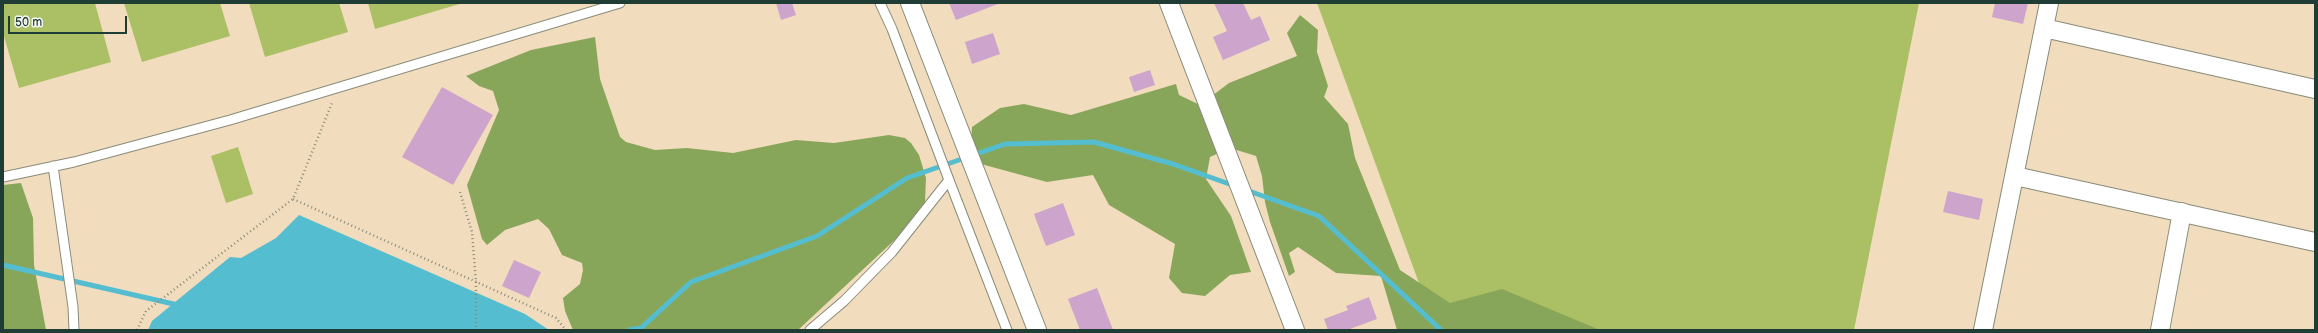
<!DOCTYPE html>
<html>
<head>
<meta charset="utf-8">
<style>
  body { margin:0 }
  #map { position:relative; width:2318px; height:333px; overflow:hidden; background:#f2dcbe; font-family:"Balsamiq Sans",sans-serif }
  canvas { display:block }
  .frame { position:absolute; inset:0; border:4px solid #1f3d34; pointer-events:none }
  .scale { position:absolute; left:8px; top:16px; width:119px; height:18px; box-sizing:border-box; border:2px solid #1f3d34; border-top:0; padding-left:5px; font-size:12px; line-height:14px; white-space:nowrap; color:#1f3d34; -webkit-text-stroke:3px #f6f6f2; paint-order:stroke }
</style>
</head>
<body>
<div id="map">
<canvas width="2318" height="333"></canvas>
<div class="frame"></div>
<div class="scale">50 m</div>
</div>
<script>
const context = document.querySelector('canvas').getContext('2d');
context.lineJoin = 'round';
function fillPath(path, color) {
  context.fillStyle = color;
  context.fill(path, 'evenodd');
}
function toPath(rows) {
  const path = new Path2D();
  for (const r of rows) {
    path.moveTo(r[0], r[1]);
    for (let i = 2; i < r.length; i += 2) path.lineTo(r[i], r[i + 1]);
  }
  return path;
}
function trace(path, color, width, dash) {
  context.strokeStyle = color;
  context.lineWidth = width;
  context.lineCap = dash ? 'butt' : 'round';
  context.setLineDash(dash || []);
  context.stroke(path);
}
fillPath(toPath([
  [3,3,95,3,111,62,19,88,3,33],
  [124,3,220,3,230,36,142,62],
  [249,3,339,3,348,32,265,57],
  [368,3,463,3,375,29],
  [1317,3,1919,3,1854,330,1436,330],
  [238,147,253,194,226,203,211,156]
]), '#abc064');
fillPath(toPath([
  [1300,15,1318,30,1317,52,1328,86,1324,97,1348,124,1355,158,1400,270,1450,303,1502,289,1600,330,1397,330,1381,276,1336,273,1298,247,1289,253,1295,272,1289,276,1270,222,1265,202,1262,176,1256,156,1230,148,1210,157,1206,179,1231,216,1251,272,1230,275,1205,296,1182,293,1169,278,1175,244,1109,205,1093,175,1047,182,970,161,972,127,1000,108,1024,104,1071,115,1176,84,1179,95,1200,105,1229,83,1297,56,1287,33],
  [595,37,600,79,620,137,626,142,655,150,687,148,733,153,796,140,834,143,889,135,905,138,911,143,919,155,926,178,925,202,915,221,798,330,573,330,565,311,563,298,580,284,583,270,582,263,562,255,549,229,538,219,505,230,487,245,482,239,467,185,499,110,493,91,479,86,466,76,531,50],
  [21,183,33,218,34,265,46,330,3,330,3,185]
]), '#88a65a');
fillPath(toPath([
  [299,215,525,314,549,330,148,330,152,321,230,257,241,258,276,238]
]), '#54bed0');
trace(toPath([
  [1246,190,1319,216,1441,330],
  [3,265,178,305],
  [629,330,641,328,691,282,817,236,907,178,1005,144,1094,142,1173,164,1235,186]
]), '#54bed0', 5);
fillPath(toPath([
  [776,3,792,3,796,15,781,20],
  [949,3,998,3,998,4,956,20],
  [1214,3,1243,3,1251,20,1260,16,1270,40,1223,60,1213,37,1227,31],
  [1995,3,2028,3,2023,24,1992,17],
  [993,33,1000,54,972,64,965,42],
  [1150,70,1155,85,1134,92,1129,77],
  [442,87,493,115,453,185,402,157],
  [1948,191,1983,199,1979,220,1943,212],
  [1063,203,1075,235,1046,246,1034,214],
  [514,260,541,272,529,298,502,286],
  [1097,288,1113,330,1080,330,1068,299],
  [1369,297,1377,319,1347,330,1328,330,1324,319,1348,310,1346,306]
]), '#cda4cb');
const service = toPath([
  [53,166,73,307,74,330],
  [3,177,74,162,230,120,620,3],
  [949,180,1007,330],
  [810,330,844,301,892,252,949,180,892,29,880,3]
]);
const minor = toPath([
  [910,3,1037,330],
  [1169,3,1295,330],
  [2044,28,2315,89],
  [2015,176,2315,242],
  [1983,330,2049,3],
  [2160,330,2182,212]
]);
trace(service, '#888c79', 11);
trace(minor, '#888c79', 20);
trace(toPath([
  [460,192,472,232,476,283,476,330],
  [293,199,556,318,566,330],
  [137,330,146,311,293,199,332,103]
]), '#888c79', 2.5, [1, 3]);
trace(service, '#fff', 9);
trace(minor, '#fff', 18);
</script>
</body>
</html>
